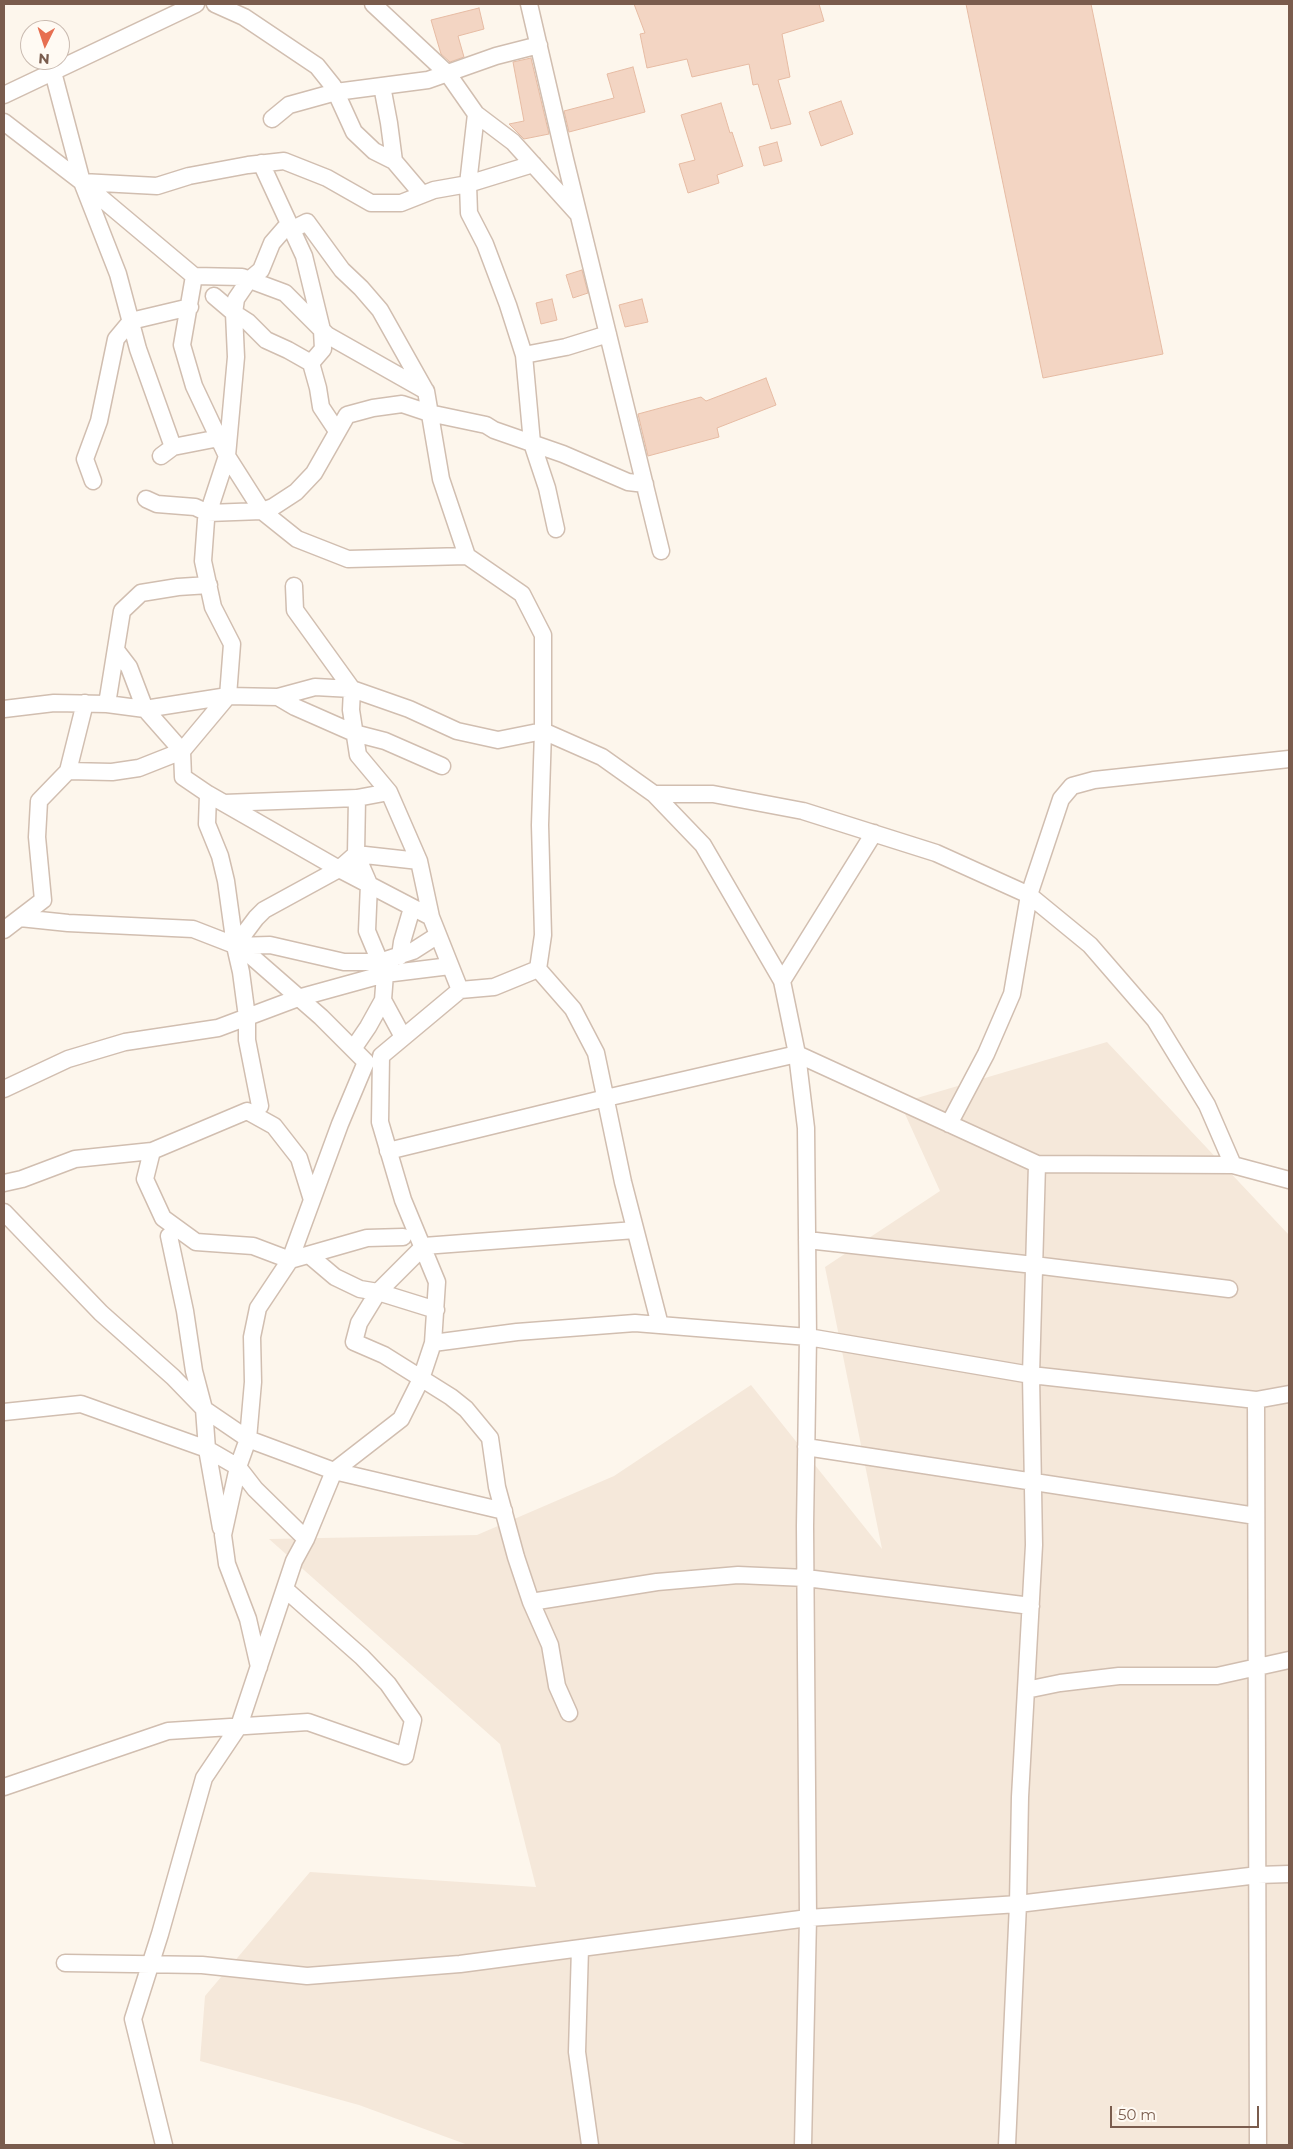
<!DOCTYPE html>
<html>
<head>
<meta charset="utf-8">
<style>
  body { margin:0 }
  #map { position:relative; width:1293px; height:2149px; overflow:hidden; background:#fdf6ec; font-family:Montserrat,sans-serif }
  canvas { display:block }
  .frame { position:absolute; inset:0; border:5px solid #7a5c4d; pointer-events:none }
  .north { position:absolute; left:20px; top:20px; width:50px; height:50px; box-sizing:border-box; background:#fffaf3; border:1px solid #cabbb1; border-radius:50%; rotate:184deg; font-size:14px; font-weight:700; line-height:20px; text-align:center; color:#7a5c4d }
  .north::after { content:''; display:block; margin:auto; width:18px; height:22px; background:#e76f51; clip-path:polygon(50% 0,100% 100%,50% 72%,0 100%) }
  .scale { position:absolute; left:1110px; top:2106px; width:149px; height:22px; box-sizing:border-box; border:2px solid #7a5c4d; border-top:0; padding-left:6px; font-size:15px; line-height:18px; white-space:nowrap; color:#7a5c4d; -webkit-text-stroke:4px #fffaf3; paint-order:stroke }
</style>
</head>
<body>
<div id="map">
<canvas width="1293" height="2149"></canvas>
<div class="frame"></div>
<div class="north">N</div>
<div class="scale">50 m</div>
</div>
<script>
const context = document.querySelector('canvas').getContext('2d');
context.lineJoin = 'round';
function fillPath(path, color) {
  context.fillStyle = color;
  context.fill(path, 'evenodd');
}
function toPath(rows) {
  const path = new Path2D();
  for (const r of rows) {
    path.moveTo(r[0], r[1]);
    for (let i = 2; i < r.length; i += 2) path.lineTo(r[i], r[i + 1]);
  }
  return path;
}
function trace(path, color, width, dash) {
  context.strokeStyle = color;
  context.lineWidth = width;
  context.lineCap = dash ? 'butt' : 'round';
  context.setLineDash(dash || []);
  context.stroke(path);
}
fillPath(toPath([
  [1107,1042,1289,1235,1289,2145,468,2145,359,2105,200,2061,205,1996,310,1872,536,1887,500,1744,269,1539,477,1535,614,1476,751,1385,882,1549,825,1267,940,1191,900,1103]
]), '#f5e8da');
const building = toPath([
  [634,4,819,4,824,21,782,34,790,77,778,80,791,124,771,129,758,84,753,85,749,64,692,77,687,59,647,68,640,34,645,33,634,4],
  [966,4,1091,4,1163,354,1043,378,966,4],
  [479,8,484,29,458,36,464,57,450,62,441,54,431,20,479,8],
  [531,58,549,134,524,139,509,124,524,121,513,62,531,58],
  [633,67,645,112,569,132,564,111,614,98,607,74,633,67],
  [841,101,853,134,821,146,809,112,841,101],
  [721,103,730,133,732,132,743,166,717,175,719,183,688,193,679,164,695,160,681,115,721,103],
  [777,142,782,161,764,166,759,147,777,142],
  [582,270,588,293,573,298,566,275,582,270],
  [552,299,557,320,541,324,536,303,552,299],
  [642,299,648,322,625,327,619,305,642,299],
  [766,378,776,405,717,428,719,437,648,456,638,414,701,397,706,401,766,378]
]);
fillPath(building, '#f3d5c3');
trace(building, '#e6bba3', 1);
const street = toPath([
  [215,4,244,17,317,66,333,86,354,132,374,151,394,161,422,194],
  [373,4,448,74,476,114,513,142,577,213],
  [529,4,565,159,661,551],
  [53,72,82,182,118,274,138,349,173,447],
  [382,86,389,123,394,161],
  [4,95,196,4],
  [476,114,468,184,469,213,485,244,508,305,524,355,532,443,547,488,556,529],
  [272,119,289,105,336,92,428,80,496,56,539,45],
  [4,122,82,182,194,276,242,277,285,293,327,335,426,391,441,479,467,556,522,594,543,635,543,731,540,825,543,935,538,969,494,987,460,990,381,1056,380,1122,403,1200,437,1282,433,1343,421,1379,401,1419,334,1471,306,1539,294,1561,239,1726,204,1778,160,1934,133,2019,164,2145],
  [261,163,304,256,322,330,323,349,311,363],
  [82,182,157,186,189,176,248,165,284,161,327,178,371,203,401,203,434,190,468,184,533,164],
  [194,276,182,345,194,386,227,456,262,511,297,539,348,559,467,556],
  [524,355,566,347,608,334],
  [337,431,321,407,318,388,311,363,288,350,266,340,248,322,234,313,236,299,249,280,261,270,272,243,285,228,293,229,307,222,342,270,361,288,380,310,425,390],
  [161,456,173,447,219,438],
  [93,481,85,459,99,421,116,339,131,321,190,307],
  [146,499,157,504,195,507,208,513,262,511,273,507,296,492,314,473,347,415,373,408,402,404,429,413,486,425,494,430,563,454,628,482,645,484],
  [294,586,295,610,352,689,351,710,358,755,389,792,419,861,431,917,460,990],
  [116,650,129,667,145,709,182,751,183,777,208,794,339,869,431,917],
  [278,697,295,707,354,733,385,741,442,766],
  [85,703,68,771,112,772,139,768,182,751,228,696,232,644,213,607,203,561,206,520,227,456,236,357,234,313,214,296],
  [107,704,122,611,141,593,178,587,209,585],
  [4,709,54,703,107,704,145,709,228,696,278,697,315,687,352,689,409,709,457,731,498,740,543,731,602,757,654,794,703,845,782,981,797,1054,806,1128,808,1337,805,1526,808,1918,803,2145],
  [208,794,207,824,220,856,226,881,235,946,241,972,247,1017,247,1040,260,1106],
  [654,794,713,794,803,811,936,853,1029,895,1090,945,1155,1020,1207,1105,1233,1165],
  [357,798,356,854,369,884,367,931,385,974,383,1000,403,1037],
  [224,803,357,798,389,792],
  [20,918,68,923,193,929,242,948,321,1017,366,1062,340,1124,290,1260,258,1308,252,1337,253,1382,248,1439,238,1467,223,1535,227,1564,248,1619,259,1667],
  [4,930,43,900,37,837,39,801,68,771],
  [235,946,256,918,264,910,339,869,356,854,419,861],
  [235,946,270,945,344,962,379,962,413,951,438,935],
  [400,956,402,942,412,908],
  [538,969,573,1009,596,1053,623,1182,660,1325],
  [782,981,874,833],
  [353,1049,368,1027,383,1000],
  [4,1089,68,1059,125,1042,218,1028,298,998,385,974,450,966],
  [949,1124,986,1054,1012,994,1029,895,1061,799,1072,786,1094,780,1289,759],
  [152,1151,145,1179,163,1218,196,1242,253,1246,290,1260,367,1238,403,1237],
  [388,1151,606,1098,797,1054,1037,1164],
  [4,1183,22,1179,75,1159,152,1151,247,1111,274,1126,299,1158,312,1200],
  [4,1212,101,1313,173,1377,204,1409,248,1439,334,1471,504,1511],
  [169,1236,185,1311,194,1371,204,1409,207,1449,221,1528],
  [807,1240,1034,1265,1229,1289],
  [309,1255,335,1277,360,1289,378,1292,436,1310],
  [433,1343,517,1332,635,1323,808,1337,1031,1375,1256,1400,1258,2145],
  [1256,1400,1289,1394],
  [4,1412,81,1404,207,1449,238,1467,255,1489,306,1539],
  [806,1447,1256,1516],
  [531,1602,657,1582,738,1575,806,1578,1031,1606],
  [1026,1690,1060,1683,1119,1676,1217,1676,1289,1660],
  [569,1713,557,1686,550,1645,531,1602,516,1557,497,1487,490,1438,466,1409,451,1397,384,1355,354,1342,359,1323,378,1292,424,1246,635,1230],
  [4,1787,168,1731,308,1722,405,1756,413,1720,388,1684,362,1657,285,1589],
  [580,1948,577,2052,590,2145],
  [65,1963,202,1965,307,1976,460,1964,808,1918,1018,1904,1258,1875,1289,1874],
  [1007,2145,1018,1904,1020,1797,1034,1545,1031,1375,1037,1164,1233,1165,1289,1180]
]);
trace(street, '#d1beb0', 19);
trace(street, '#fff', 16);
</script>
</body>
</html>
